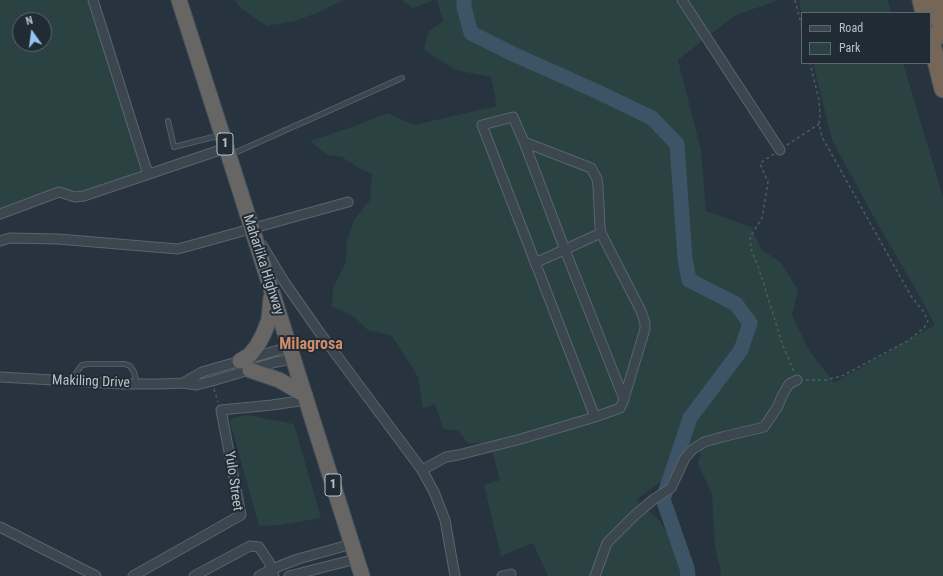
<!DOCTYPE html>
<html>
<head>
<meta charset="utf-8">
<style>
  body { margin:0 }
  #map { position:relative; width:943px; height:576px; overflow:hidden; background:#27343f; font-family:"Roboto Condensed",sans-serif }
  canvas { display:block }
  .legend { position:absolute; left:801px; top:12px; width:130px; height:52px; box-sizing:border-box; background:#202b34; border:1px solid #5c6770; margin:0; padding:5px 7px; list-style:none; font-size:12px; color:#b7c1ca }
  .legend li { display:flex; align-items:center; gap:8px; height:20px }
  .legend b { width:20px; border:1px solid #5c6770 }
  .north { position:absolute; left:12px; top:12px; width:40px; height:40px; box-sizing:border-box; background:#202b34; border:1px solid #5c6770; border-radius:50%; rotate:346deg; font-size:11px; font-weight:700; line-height:16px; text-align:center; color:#b7c1ca }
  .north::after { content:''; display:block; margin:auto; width:14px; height:18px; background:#93c4f3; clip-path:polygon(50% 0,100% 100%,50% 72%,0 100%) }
</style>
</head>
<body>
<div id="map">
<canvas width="943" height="576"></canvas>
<ul class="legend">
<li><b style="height:5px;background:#3b464f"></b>Road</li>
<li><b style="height:11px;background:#2a4241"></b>Park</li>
</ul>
<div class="north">N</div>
</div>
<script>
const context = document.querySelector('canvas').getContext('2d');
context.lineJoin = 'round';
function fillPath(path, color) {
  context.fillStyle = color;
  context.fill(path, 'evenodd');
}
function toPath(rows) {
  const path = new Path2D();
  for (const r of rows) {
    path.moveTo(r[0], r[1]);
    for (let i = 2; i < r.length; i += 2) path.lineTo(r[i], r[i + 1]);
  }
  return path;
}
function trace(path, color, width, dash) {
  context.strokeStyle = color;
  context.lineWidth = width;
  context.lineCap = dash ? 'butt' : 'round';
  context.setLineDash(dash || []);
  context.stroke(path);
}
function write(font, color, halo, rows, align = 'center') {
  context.font = font + ' "Roboto Condensed",sans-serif';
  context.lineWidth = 4;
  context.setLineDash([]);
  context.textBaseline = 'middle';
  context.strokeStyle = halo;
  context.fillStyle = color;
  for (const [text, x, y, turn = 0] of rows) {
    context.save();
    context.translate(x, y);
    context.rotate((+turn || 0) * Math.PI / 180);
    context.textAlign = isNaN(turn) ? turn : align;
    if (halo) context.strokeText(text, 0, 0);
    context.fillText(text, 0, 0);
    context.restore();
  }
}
fillPath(toPath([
  [0,0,92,0,146,172,85,196,62,193,0,214],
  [20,20,44,20,44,44,20,44],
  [234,0,343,0,319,12,295,21,267,26,242,9],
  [402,0,434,0,413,8],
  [437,0,778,0,734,16,678,60,701,150,706,211,751,227,761,249,781,263,798,290,792,315,808,349,834,383,935,325,919,295,876,221,832,140,813,63,903,63,943,197,943,576,720,576,721,572,715,547,712,494,698,464,703,443,671,474,636,500,659,520,687,568,688,576,548,576,533,543,501,556,484,485,500,480,490,443,467,443,459,431,443,429,435,404,423,408,418,377,392,336,368,330,354,317,332,306,333,288,346,262,347,240,354,220,370,200,372,174,357,167,342,157,327,155,310,141,352,127,387,113,414,125,497,106,491,77,456,70,424,50,428,32,443,21],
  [799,0,888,0,891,13,802,13],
  [246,415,294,424,321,518,280,525,259,526,230,422,231,419]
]), '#2a4241');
trace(toPath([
  [464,0,464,7,471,33,513,54,596,91,652,118,677,144,685,259,689,280,736,304,750,323,741,350,690,418,663,499,687,568,688,576]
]), '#3d5467', 15);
const service = toPath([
  [168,121,174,147,221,135],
  [230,155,402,78],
  [70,381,82,365,89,364,125,364,130,366,134,372,137,384]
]);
const minor = toPath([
  [93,0,148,174],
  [682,0,780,150],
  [0,214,59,192,75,197,84,196,226,148],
  [0,241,10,238,58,239,178,249,348,202],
  [262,245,285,283,320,333,422,470,434,492,445,520,455,576],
  [535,263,601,233],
  [0,377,123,384,160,384,183,383,196,385,212,381,276,362,293,359],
  [183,383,202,372,289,347],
  [595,417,482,125,513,117,524,142,565,250,624,399],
  [422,470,446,457,458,455,521,439,595,417,620,408,623,402,645,329,645,323,641,311,601,233,600,227,598,186,597,179,591,168,524,142],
  [0,527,96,576],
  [133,576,241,515,221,410,272,405,306,400],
  [194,576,250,546,259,547,269,562,274,576],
  [259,576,272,569,298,559,352,544],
  [289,576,356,559],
  [502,576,511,574],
  [595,576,607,543,635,515,654,499,671,488,685,458,692,450,704,442,722,437,764,427,778,406,782,396,789,384,797,380]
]);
const trunk = toPath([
  [179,0,222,134,362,576],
  [240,361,250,355,257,346,263,335,269,320,271,298],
  [250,370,279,380,305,395]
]);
const motorway = toPath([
  [921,0,924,13],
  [934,0,943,35],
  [930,36,943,89]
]);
trace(service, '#59646d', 6);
trace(minor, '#59646d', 11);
trace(trunk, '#46515a', 17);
trace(motorway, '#46515a', 19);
trace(toPath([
  [795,0,802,27],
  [787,145,819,124],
  [774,154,762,162,760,164,768,182,762,218,750,237,751,249,759,269,782,343,794,372],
  [806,380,826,380,842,376,909,340,924,328,928,321,923,311,911,296,822,137,819,124,820,114,819,100,810,63],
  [214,389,218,402]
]), '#495e5e', 1.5, [3, 3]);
trace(service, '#3b464f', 4.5);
trace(minor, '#3b464f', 9);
trace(trunk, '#676664', 15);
trace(motorway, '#756658', 17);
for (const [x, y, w] of [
  [225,144,16],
  [333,485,16]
]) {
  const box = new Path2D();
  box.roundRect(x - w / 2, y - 11, w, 22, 3);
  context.fillStyle = '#202b34';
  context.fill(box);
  trace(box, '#b7c1ca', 1);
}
write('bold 13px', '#b7c1ca', null, [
  ["1",225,144],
  ["1",333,485]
]);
write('14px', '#b7c1ca', '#202b34', [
  ["Maharlika Highway",263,265,72],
  ["Makiling Drive",91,382,2],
  ["Yulo Street",233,481,82]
]);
write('bold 16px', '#d08b6c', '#202b34', [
  ["Milagrosa",311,345]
]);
</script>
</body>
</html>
